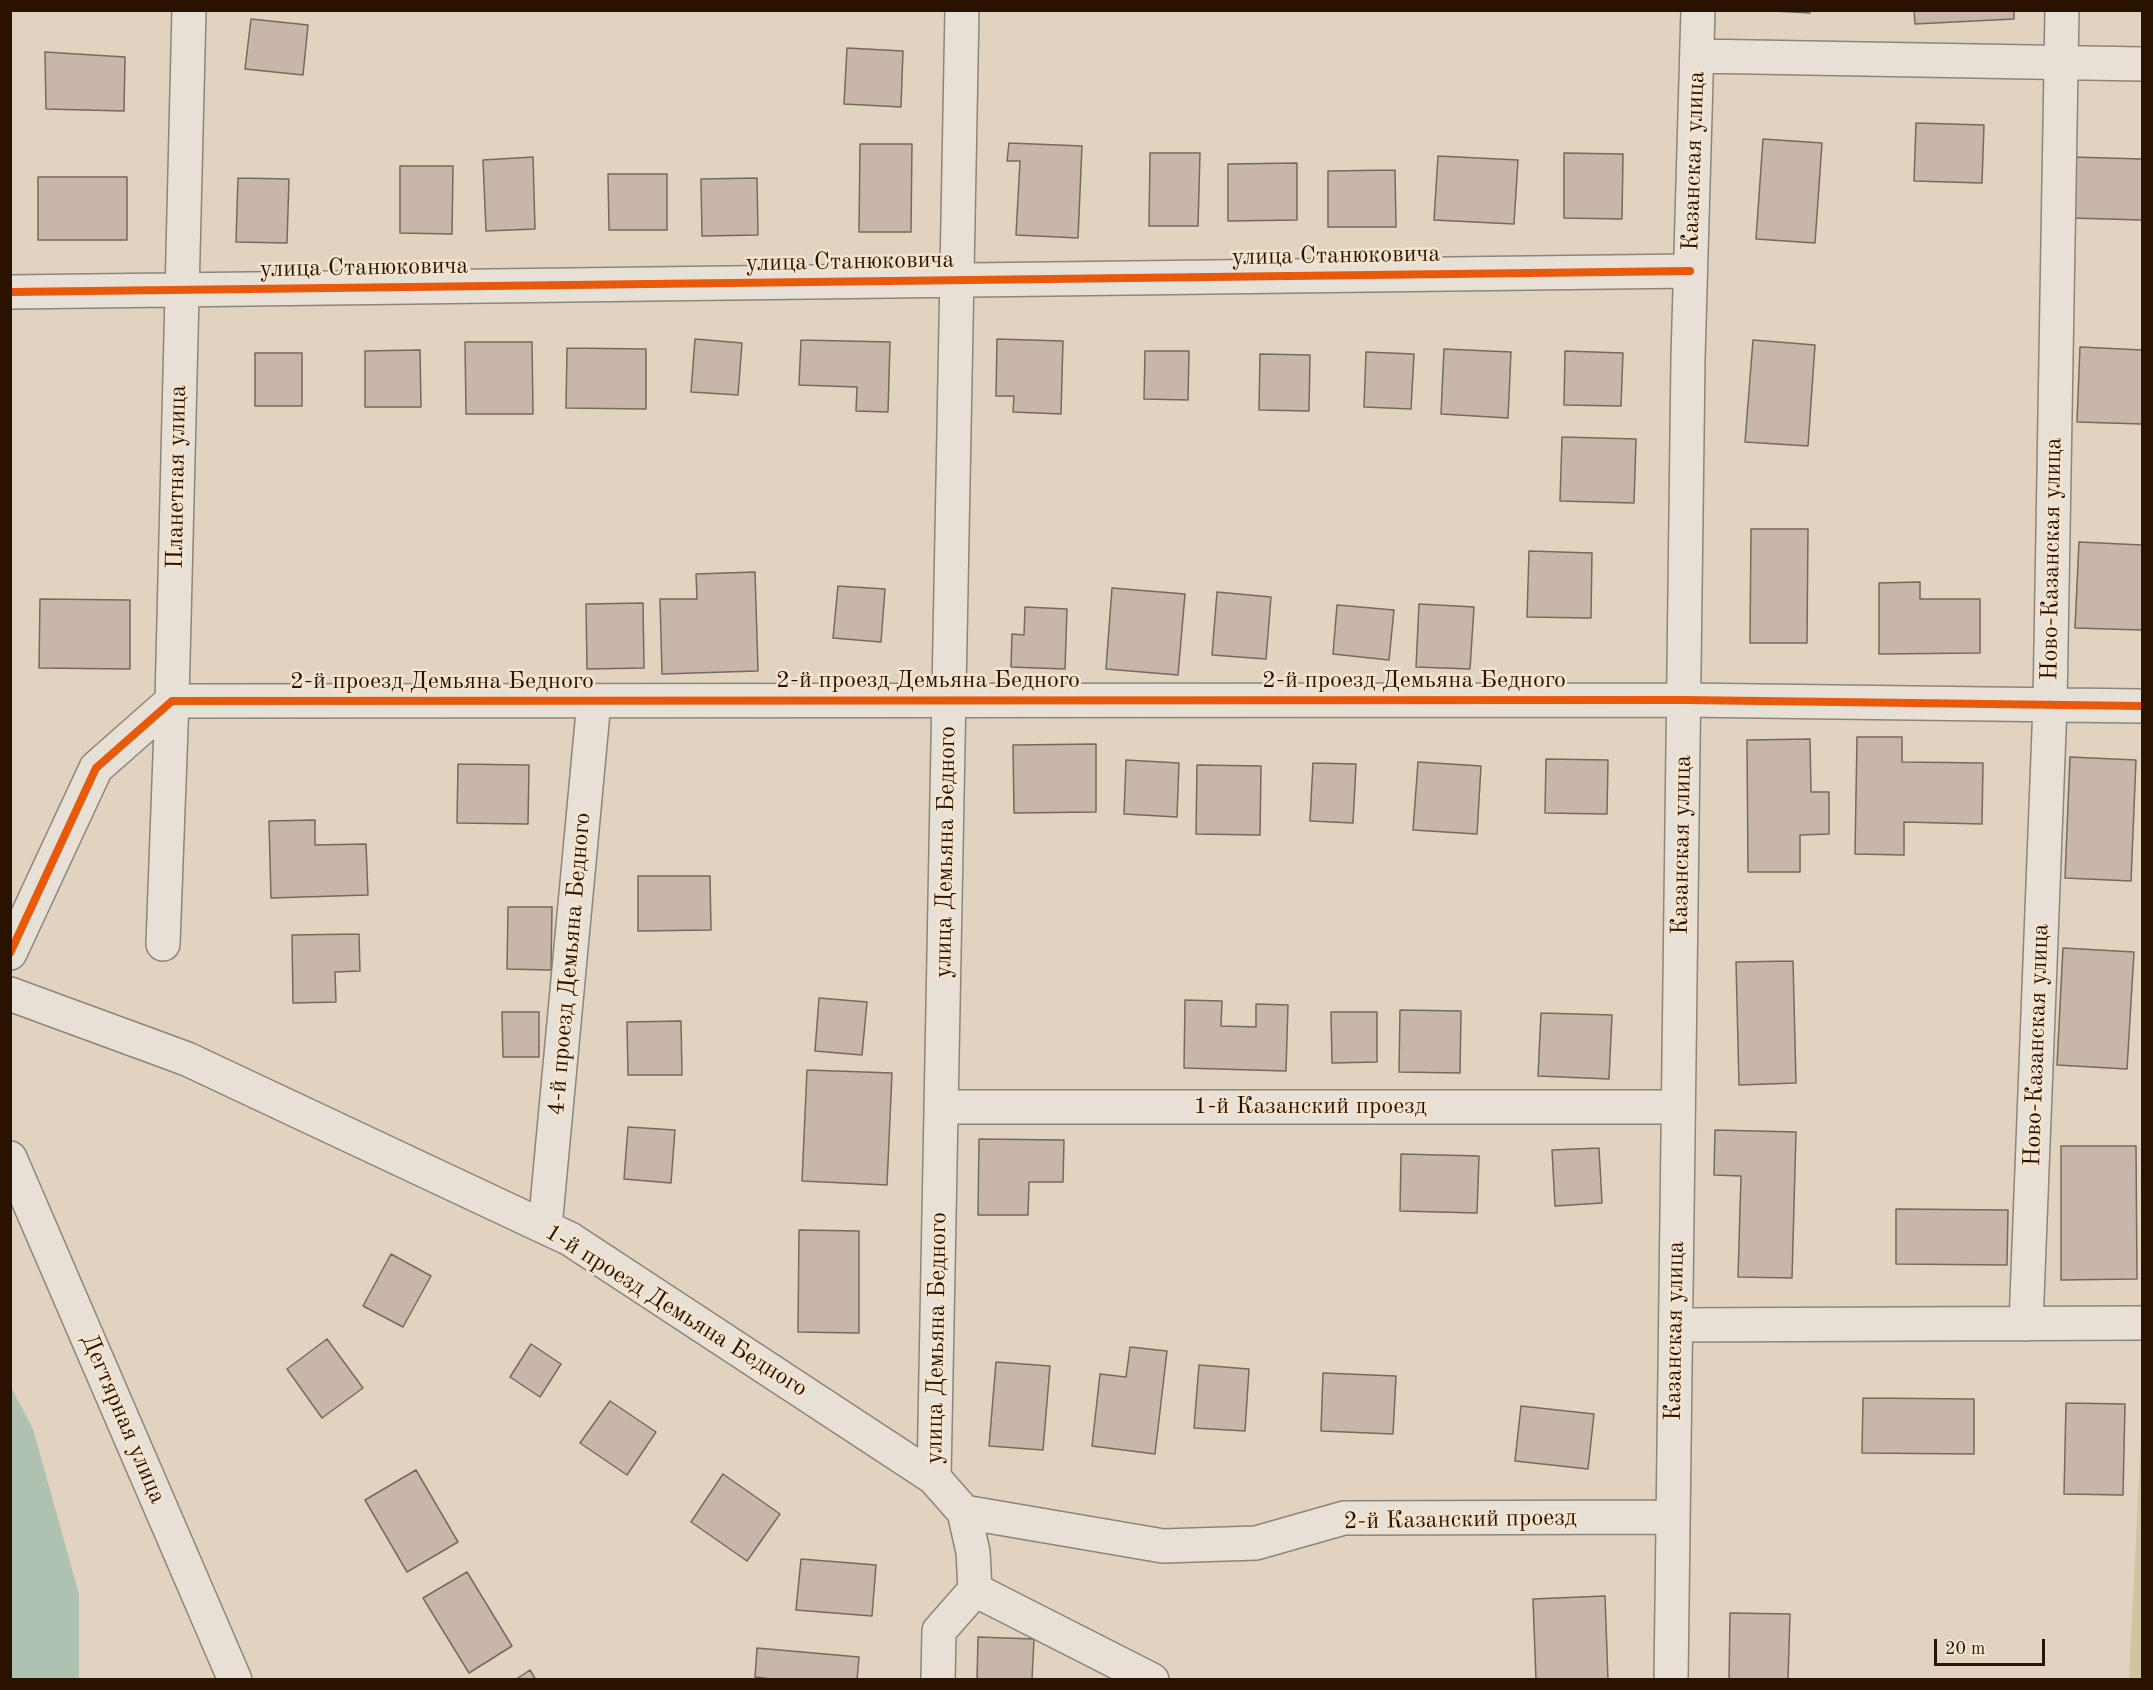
<!DOCTYPE html>
<html>
<head>
<meta charset="utf-8">
<style>
  body { margin:0 }
  #map { position:relative; width:2153px; height:1690px; overflow:hidden; background:#e1d3c0; font-family:"Old Standard TT",serif }
  canvas { display:block }
  .frame { position:absolute; inset:0; border:12px solid #291200; pointer-events:none }
  .scale { position:absolute; left:1934px; top:1639px; width:111px; height:27px; box-sizing:border-box; border:3px solid #291200; border-top:0; padding-left:8px; font-size:18px; line-height:21px; white-space:nowrap; color:#291200; -webkit-text-stroke:4px #f5e4cd; paint-order:stroke }
</style>
</head>
<body>
<div id="map">
<canvas width="2153" height="1690"></canvas>
<div class="frame"></div>
<div class="scale">20 m</div>
</div>
<script>
const context = document.querySelector('canvas').getContext('2d');
context.lineJoin = 'round';
function fillPath(path, color) {
  context.fillStyle = color;
  context.fill(path, 'evenodd');
}
function toPath(rows) {
  const path = new Path2D();
  for (const r of rows) {
    path.moveTo(r[0], r[1]);
    for (let i = 2; i < r.length; i += 2) path.lineTo(r[i], r[i + 1]);
  }
  return path;
}
function trace(path, color, width, dash) {
  context.strokeStyle = color;
  context.lineWidth = width;
  context.lineCap = dash ? 'butt' : 'round';
  context.setLineDash(dash || []);
  context.stroke(path);
}
function write(font, color, halo, rows, align = 'center') {
  context.font = font + ' "Old Standard TT",serif';
  context.lineWidth = 5;
  context.setLineDash([]);
  context.textBaseline = 'middle';
  context.strokeStyle = halo;
  context.fillStyle = color;
  for (const [text, x, y, turn = 0] of rows) {
    context.save();
    context.translate(x, y);
    context.rotate((+turn || 0) * Math.PI / 180);
    context.textAlign = isNaN(turn) ? turn : align;
    if (halo) context.strokeText(text, 0, 0);
    context.fillText(text, 0, 0);
    context.restore();
  }
}
fillPath(toPath([
  [2142,1414,2142,1679,2136,1680,2129,1679]
]), '#cec6a1');
fillPath(toPath([
  [10,1385,33,1429,79,1594,79,1679,11,1679]
]), '#afc1b0');
const building = toPath([
  [1755,10,1810,10,1810,13,1755,10],
  [1914,10,2014,10,2014,19,1915,24,1914,10],
  [251,19,308,25,303,75,245,69,251,19],
  [847,48,903,51,901,107,844,104,847,48],
  [45,52,125,57,124,111,46,109,45,52],
  [1916,123,1984,125,1982,183,1914,181,1916,123],
  [1763,139,1822,143,1815,243,1756,239,1763,139],
  [1009,143,1082,146,1078,238,1016,235,1020,161,1007,161,1009,143],
  [860,144,912,144,911,232,859,232,860,144],
  [1150,153,1200,153,1198,226,1149,226,1150,153],
  [1564,153,1623,154,1622,219,1564,218,1564,153],
  [1438,156,1518,160,1514,224,1434,220,1438,156],
  [533,157,535,229,486,231,483,160,533,157],
  [2072,157,2142,159,2142,220,2070,218,2072,157],
  [1297,163,1297,220,1228,221,1228,164,1297,163],
  [400,166,453,166,452,234,400,233,400,166],
  [1395,170,1396,227,1328,227,1328,171,1395,170],
  [608,174,667,174,667,230,609,230,608,174],
  [38,177,127,177,127,240,38,240,38,177],
  [238,178,289,179,287,243,236,242,238,178],
  [757,178,758,235,702,236,701,179,757,178],
  [695,339,742,343,738,395,691,392,695,339],
  [997,339,1063,341,1061,414,1013,412,1014,396,996,396,997,339],
  [801,340,890,342,888,412,856,411,857,387,799,385,801,340],
  [1753,340,1815,345,1808,446,1745,442,1753,340],
  [465,342,532,342,533,414,466,414,465,342],
  [2080,347,2142,350,2142,424,2077,422,2080,347],
  [567,348,646,349,646,409,566,408,567,348],
  [1444,349,1511,352,1508,418,1441,414,1444,349],
  [420,350,421,407,365,407,365,351,420,350],
  [1145,351,1189,351,1188,400,1144,399,1145,351],
  [1565,351,1623,353,1621,406,1564,405,1565,351],
  [1366,352,1414,354,1411,409,1364,407,1366,352],
  [255,353,302,353,302,406,255,406,255,353],
  [1260,354,1310,355,1309,411,1259,410,1260,354],
  [1562,437,1636,439,1634,503,1560,501,1562,437],
  [1751,529,1808,529,1807,643,1750,643,1751,529],
  [2079,542,2142,545,2142,630,2075,628,2079,542],
  [1529,551,1592,553,1591,618,1527,617,1529,551],
  [755,572,758,671,662,674,660,599,697,599,696,574,755,572],
  [1920,582,1920,599,1980,599,1980,653,1879,654,1879,583,1920,582],
  [838,586,885,589,881,642,833,638,838,586],
  [1112,588,1185,594,1178,675,1106,669,1112,588],
  [1217,592,1271,597,1266,659,1212,655,1217,592],
  [40,599,130,600,130,669,39,668,40,599],
  [643,603,644,668,587,669,586,604,643,603],
  [1419,604,1474,607,1470,669,1416,667,1419,604],
  [1337,605,1394,610,1389,660,1333,654,1337,605],
  [1025,607,1067,609,1065,669,1011,667,1012,634,1024,635,1025,607],
  [1857,737,1902,737,1902,762,1983,763,1982,824,1904,822,1904,855,1855,854,1857,737],
  [1810,739,1811,792,1829,792,1829,834,1800,835,1800,872,1748,872,1747,740,1810,739],
  [1096,744,1096,812,1014,813,1013,745,1096,744],
  [2070,757,2136,760,2131,881,2065,878,2070,757],
  [1546,759,1608,760,1607,814,1545,813,1546,759],
  [1126,760,1179,763,1177,817,1124,814,1126,760],
  [1418,762,1481,766,1477,834,1413,830,1418,762],
  [1313,763,1356,764,1353,823,1310,821,1313,763],
  [458,764,529,765,528,824,457,823,458,764],
  [1197,765,1261,766,1260,835,1196,834,1197,765],
  [315,820,315,845,366,844,368,895,271,898,269,821,315,820],
  [638,876,710,876,711,930,638,931,638,876],
  [508,907,552,907,551,970,507,969,508,907],
  [359,934,360,971,335,972,336,1002,293,1003,292,935,359,934],
  [2063,948,2134,952,2127,1069,2057,1065,2063,948],
  [1793,961,1796,1083,1739,1085,1736,962,1793,961],
  [819,998,867,1002,862,1055,815,1051,819,998],
  [1185,1000,1222,1001,1221,1026,1256,1027,1256,1004,1288,1005,1286,1071,1184,1068,1185,1000],
  [1400,1010,1461,1011,1460,1073,1399,1072,1400,1010],
  [502,1012,539,1012,539,1057,503,1057,502,1012],
  [1331,1012,1377,1012,1377,1062,1332,1063,1331,1012],
  [1541,1013,1612,1015,1609,1079,1538,1076,1541,1013],
  [681,1021,682,1075,628,1075,627,1022,681,1021],
  [807,1070,892,1073,887,1185,802,1181,807,1070],
  [628,1127,675,1130,671,1183,624,1179,628,1127],
  [1715,1130,1796,1132,1792,1278,1738,1277,1741,1176,1714,1175,1715,1130],
  [979,1139,1064,1140,1063,1182,1029,1182,1028,1215,978,1215,979,1139],
  [2061,1146,2136,1146,2137,1279,2061,1280,2061,1146],
  [1599,1148,1602,1203,1555,1206,1552,1150,1599,1148],
  [1401,1154,1479,1156,1477,1213,1400,1211,1401,1154],
  [1896,1209,2008,1210,2007,1265,1896,1264,1896,1209],
  [799,1230,859,1231,859,1333,798,1332,799,1230],
  [391,1254,431,1276,403,1327,363,1306,391,1254],
  [327,1339,363,1388,322,1418,287,1369,327,1339],
  [531,1344,561,1364,540,1397,510,1377,531,1344],
  [1130,1347,1167,1351,1155,1454,1092,1446,1100,1374,1126,1377,1130,1347],
  [996,1362,1050,1366,1043,1450,989,1446,996,1362],
  [1199,1365,1249,1369,1245,1431,1194,1428,1199,1365],
  [1323,1373,1396,1376,1393,1434,1321,1431,1323,1373],
  [1863,1398,1974,1399,1974,1454,1862,1453,1863,1398],
  [610,1401,656,1432,627,1475,580,1443,610,1401],
  [2066,1403,2125,1404,2123,1495,2064,1494,2066,1403],
  [1521,1406,1594,1414,1588,1469,1515,1461,1521,1406],
  [416,1470,458,1542,407,1572,365,1500,416,1470],
  [723,1474,780,1514,747,1561,691,1522,723,1474],
  [801,1559,876,1565,872,1616,796,1610,801,1559],
  [467,1572,512,1646,469,1673,423,1598,467,1572],
  [1605,1596,1608,1680,1536,1680,1533,1599,1605,1596],
  [1730,1613,1790,1614,1788,1680,1729,1680,1730,1613],
  [978,1637,1034,1639,1032,1680,977,1680,978,1637],
  [757,1648,859,1657,857,1680,779,1680,755,1677,757,1648],
  [530,1670,536,1680,515,1680,530,1670]
]);
fillPath(building, '#c9b5a9');
trace(building, '#756a5e', 1.5);
const street = toPath([
  [1697,56,2142,64],
  [10,292,1690,271],
  [163,944,172,701,189,10],
  [10,953,96,768,172,701,1684,700,2142,706],
  [10,994,187,1059,570,1239,934,1478,964,1512,973,1552,975,1590,1152,1680],
  [941,1107,1678,1107],
  [10,1158,235,1680],
  [545,1227,594,701],
  [2026,1324,2050,705,2062,10],
  [1676,1325,2142,1323],
  [934,1478,962,10],
  [964,1512,1163,1546,1256,1543,1344,1518,1673,1517],
  [938,1680,939,1631,975,1590],
  [1671,1680,1688,358,1698,10]
]);
trace(street, '#8e8477', 36);
trace(street, '#e7e0d6', 33);
trace(toPath([
  [10,292,1690,271],
  [10,953,96,768,172,701,1684,700,2142,706]
]), '#e8590c', 8);
write('24px', '#291200', '#f5e4cd', [
  ["Казанская улица",1694,161,-88],
  ["улица Станюковича",1336,256,-1],
  ["улица Станюковича",850,262,-1],
  ["улица Станюковича",364,268,-1],
  ["Планетная улица",177,477,-89],
  ["Ново-Казанская улица",2052,559,-89],
  ["2-й проезд Демьяна Бедного",928,681],
  ["2-й проезд Демьяна Бедного",1414,681],
  ["2-й проезд Демьяна Бедного",442,682],
  ["Казанская улица",1682,845,-89],
  ["улица Демьяна Бедного",946,852,-89],
  ["4-й проезд Демьяна Бедного",570,964,-85],
  ["Ново-Казанская улица",2037,1045,-88],
  ["1-й Казанский проезд",1310,1107],
  ["1-й проезд Демьяна Бедного",676,1311,32],
  ["Казанская улица",1675,1331,-89],
  ["улица Демьяна Бедного",937,1338,-89],
  ["Дегтярная улица",123,1419,67],
  ["2-й Казанский проезд",1460,1520,-1]
]);
</script>
</body>
</html>
